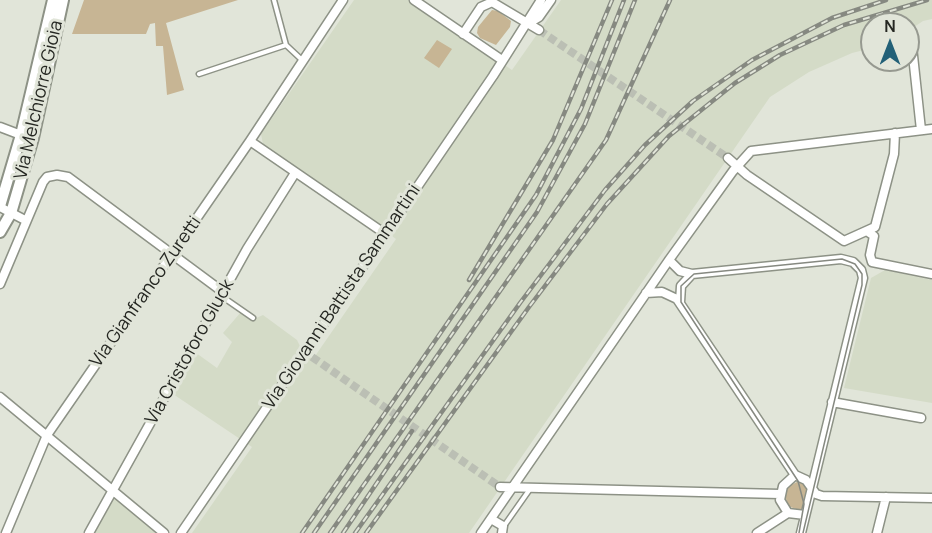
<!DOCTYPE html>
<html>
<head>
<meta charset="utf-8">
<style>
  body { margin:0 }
  #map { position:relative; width:932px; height:533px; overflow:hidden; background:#e1e5d9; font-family:Manrope,sans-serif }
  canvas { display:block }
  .north { position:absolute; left:860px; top:12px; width:60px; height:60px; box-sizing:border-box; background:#e1e5d9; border:2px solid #969990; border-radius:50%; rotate:0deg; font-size:16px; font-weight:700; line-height:24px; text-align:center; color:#252722 }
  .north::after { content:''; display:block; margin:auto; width:21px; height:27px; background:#226077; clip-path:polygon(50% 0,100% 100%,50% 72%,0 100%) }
</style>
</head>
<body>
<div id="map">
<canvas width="932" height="533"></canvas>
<div class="north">N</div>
</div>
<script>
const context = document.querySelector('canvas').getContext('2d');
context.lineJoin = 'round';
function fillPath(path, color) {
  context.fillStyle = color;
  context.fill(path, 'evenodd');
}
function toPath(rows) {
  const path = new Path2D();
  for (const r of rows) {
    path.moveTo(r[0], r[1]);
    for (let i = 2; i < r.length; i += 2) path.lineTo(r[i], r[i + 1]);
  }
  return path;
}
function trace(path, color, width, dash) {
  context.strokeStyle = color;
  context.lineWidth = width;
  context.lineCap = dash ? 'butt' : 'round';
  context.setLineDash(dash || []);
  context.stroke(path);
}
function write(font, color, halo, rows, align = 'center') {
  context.font = font + ' Manrope,sans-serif';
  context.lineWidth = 6;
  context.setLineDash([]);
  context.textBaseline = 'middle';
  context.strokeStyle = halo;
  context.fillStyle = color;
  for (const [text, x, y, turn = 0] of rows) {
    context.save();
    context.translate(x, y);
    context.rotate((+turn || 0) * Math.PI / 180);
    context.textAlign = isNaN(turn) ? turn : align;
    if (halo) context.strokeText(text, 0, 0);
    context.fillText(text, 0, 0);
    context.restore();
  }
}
fillPath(toPath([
  [354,0,408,0,512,70,561,0,932,0,932,19,923,21,908,31,908,24,872,24,872,48,852,53,809,72,770,97,469,533,192,533,252,447,170,392,192,350,217,368,232,342,223,333,241,312,252,320,263,315,297,340,303,352,313,359,396,239,263,144,261,134],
  [885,270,932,280,932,403,844,388,871,278],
  [113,494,159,533,91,533]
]), '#d4dbc7');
fillPath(toPath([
  [84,0,238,0,166,23,184,90,167,95,163,46,156,46,155,23,150,24,146,34,72,34],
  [492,10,498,11,511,21,510,27,496,45,480,38,477,33,478,27],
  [437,40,452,49,439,68,424,58],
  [801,480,810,488,805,506,801,511,788,506,785,495,789,486]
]), '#c7b594');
trace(toPath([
  [539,30,728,158],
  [312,357,500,487]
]), '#bbbfb4', 8, [8, 4]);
const service = toPath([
  [274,0,286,45,302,60],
  [199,74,286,45],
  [224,294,227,300,253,318],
  [504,526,530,489]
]);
const minor = toPath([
  [414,0,502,60],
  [529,23,539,17,551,0],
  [463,34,481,7,492,2,539,30],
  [911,37,921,130],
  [0,127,21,135],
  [250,141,384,233],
  [728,158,747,175,844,241,875,227,894,154,895,133],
  [0,207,25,220],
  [868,232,874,236,870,255,872,262,932,274],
  [669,260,680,271,692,274,841,259,853,262,861,270,863,278,801,533],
  [0,284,43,182,47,177,57,175,68,177,223,292],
  [646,293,662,292,677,299,795,475],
  [680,302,681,286,692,274],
  [0,397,164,533],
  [832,402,921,418],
  [795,475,806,480,816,494,822,496,932,498],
  [795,475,783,486,780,500,788,513,805,515],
  [500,487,780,494],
  [491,519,503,526,502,533],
  [6,533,47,435,250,141,343,0],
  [89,533,247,249,295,173],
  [181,533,493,76,541,0],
  [481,533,669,260,733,171,751,151,932,129],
  [757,533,788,513],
  [877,533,886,497]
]);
const tertiary = toPath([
  [0,206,21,135,53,0],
  [0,232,11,213,33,138,63,0]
]);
trace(service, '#8d9286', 7);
trace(minor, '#8d9286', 11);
trace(tertiary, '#8d9286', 14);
trace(service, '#fff', 4);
trace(minor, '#fff', 8);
trace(tertiary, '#fff', 10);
trace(toPath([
  [799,533,804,504,798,481,681,302,681,286,694,274,842,259,855,264,862,274,862,285,803,533]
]), '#868981', 1.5);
const rail = toPath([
  [469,280,553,140,612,0],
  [302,533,536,195,581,109,624,0],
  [314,533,537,212,585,124,635,0],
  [330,533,606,140,670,0],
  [343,533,412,431],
  [355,533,520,303,605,190,645,145,693,101,752,60,832,18,886,0],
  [366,533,529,307,607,204,669,136,735,83,780,55,844,25,927,0]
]);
trace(rail, '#868981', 4.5);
trace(rail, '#e1e5d9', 2, [7]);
write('18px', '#252722', '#e1e5d9', [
  ["Via Melchiorre Gioia",39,100,-77],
  ["Via Gianfranco Zuretti",146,292,-55],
  ["Via Giovanni Battista Sammartini",342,297,-56],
  ["Via Cristoforo Gluck",190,352,-61]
]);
</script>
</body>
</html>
